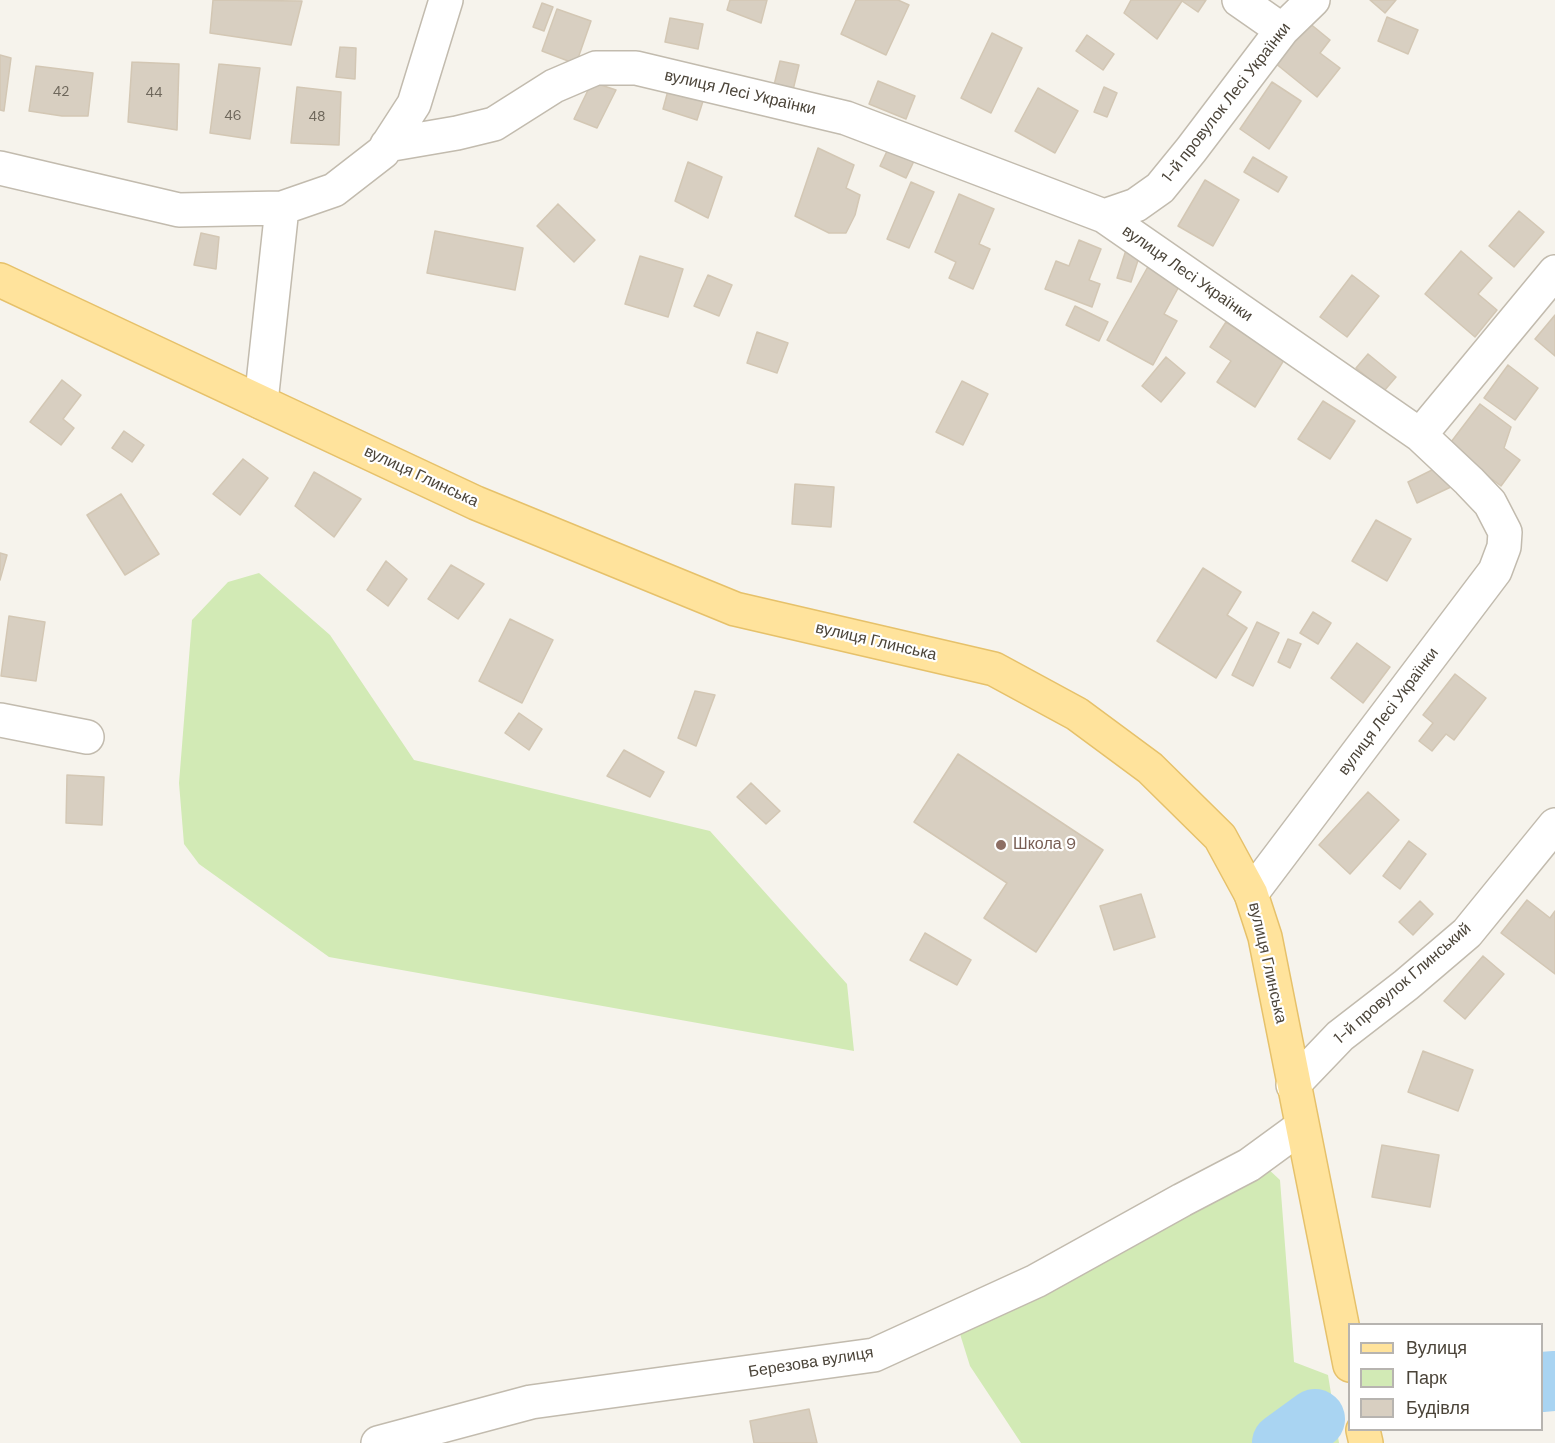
<!DOCTYPE html>
<html>
<head>
<meta charset="utf-8">
<style>
  body { margin:0 }
  #map { position:relative; width:1555px; height:1443px; overflow:hidden; background:#f6f3ec; font-family:"DM Sans",sans-serif }
  canvas { display:block }
  .legend { position:absolute; left:1348px; top:1323px; width:195px; height:108px; box-sizing:border-box; background:#fff; border:2px solid #b7b4b0; margin:0; padding:8px 10px; list-style:none; font-size:18px; color:#4b4439 }
  .legend li { display:flex; align-items:center; gap:12px; height:30px }
  .legend b { width:30px; border:2px solid #b7b4b0 }
</style>
</head>
<body>
<div id="map">
<canvas width="1555" height="1443"></canvas>
<ul class="legend">
<li><b style="height:8px;background:#ffe39c"></b>Вулиця</li>
<li><b style="height:16px;background:#d2eab5"></b>Парк</li>
<li><b style="height:16px;background:#d8cfc1"></b>Будівля</li>
</ul>
</div>
<script>
const context = document.querySelector('canvas').getContext('2d');
context.lineJoin = 'round';
function fillPath(path, color) {
  context.fillStyle = color;
  context.fill(path, 'evenodd');
}
function toPath(rows) {
  const path = new Path2D();
  for (const r of rows) {
    path.moveTo(r[0], r[1]);
    for (let i = 2; i < r.length; i += 2) path.lineTo(r[i], r[i + 1]);
  }
  return path;
}
function trace(path, color, width, dash) {
  context.strokeStyle = color;
  context.lineWidth = width;
  context.lineCap = dash ? 'butt' : 'round';
  context.setLineDash(dash || []);
  context.stroke(path);
}
function write(font, color, halo, rows, align = 'center') {
  context.font = font + ' "DM Sans",sans-serif';
  context.lineWidth = 4.5;
  context.setLineDash([]);
  context.textBaseline = 'middle';
  context.strokeStyle = halo;
  context.fillStyle = color;
  for (const [text, x, y, turn = 0] of rows) {
    context.save();
    context.translate(x, y);
    context.rotate((+turn || 0) * Math.PI / 180);
    context.textAlign = isNaN(turn) ? turn : align;
    if (halo) context.strokeText(text, 0, 0);
    context.fillText(text, 0, 0);
    context.restore();
  }
}
fillPath(toPath([
  [259,573,330,635,414,760,710,831,847,984,854,1051,329,957,199,864,184,844,179,783,192,620,228,582],
  [1265,1166,1280,1180,1294,1362,1328,1375,1339,1443,1021,1443,970,1366,955,1318]
]), '#d2eab5');
trace(toPath([
  [1542,1382,1555,1381],
  [1282,1443,1315,1419]
]), '#a9d4f2', 60);
const building = toPath([
  [213,0,302,1,291,45,210,33,213,0],
  [730,0,767,0,761,23,727,10,730,0],
  [856,0,898,0,909,5,886,55,841,34,856,0],
  [1131,0,1206,0,1198,12,1182,1,1157,39,1124,13,1131,0],
  [1370,0,1396,0,1385,13,1370,0],
  [542,3,553,7,544,31,533,27,542,3],
  [557,9,591,21,576,64,542,51,557,9],
  [1387,17,1418,30,1408,54,1378,41,1387,17],
  [670,18,703,24,698,49,665,42,670,18],
  [1308,22,1330,40,1320,53,1340,68,1317,97,1275,63,1308,22],
  [992,33,1022,48,991,113,961,98,992,33],
  [1087,35,1114,54,1103,70,1076,51,1087,35],
  [340,47,356,48,355,79,336,77,340,47],
  [0,55,11,58,4,111,0,110,0,55],
  [780,61,799,65,793,90,774,85,780,61],
  [132,62,179,64,177,130,128,122,132,62],
  [219,64,260,68,250,139,210,133,219,64],
  [36,66,93,73,88,116,62,116,29,111,36,66],
  [878,81,915,96,906,119,869,104,878,81],
  [592,82,616,90,597,128,574,119,592,82],
  [1272,82,1301,101,1269,149,1240,129,1272,82],
  [297,87,341,92,339,145,291,143,297,87],
  [669,87,704,98,697,120,663,109,669,87],
  [1104,87,1117,93,1107,117,1094,112,1104,87],
  [1038,88,1078,111,1055,153,1015,131,1038,88],
  [818,148,854,165,846,188,860,195,855,215,846,233,829,233,795,216,818,148],
  [888,149,914,161,906,178,880,166,888,149],
  [1253,157,1287,177,1278,192,1244,172,1253,157],
  [688,162,722,177,708,218,675,201,688,162],
  [1205,180,1239,200,1213,246,1178,226,1205,180],
  [911,182,934,192,909,248,887,239,911,182],
  [959,194,994,209,979,244,990,249,973,289,949,278,956,262,935,252,959,194],
  [558,204,595,240,574,262,537,226,558,204],
  [1519,211,1544,232,1514,267,1489,246,1519,211],
  [435,231,523,248,515,290,427,273,435,231],
  [201,233,219,237,216,269,194,265,201,233],
  [1079,240,1101,249,1089,280,1100,284,1092,307,1045,289,1056,261,1069,266,1079,240],
  [1126,250,1140,254,1131,282,1117,278,1126,250],
  [1461,251,1492,278,1478,294,1497,310,1475,337,1425,294,1461,251],
  [640,256,683,269,668,317,625,304,640,256],
  [1150,263,1182,281,1164,314,1177,321,1153,365,1107,340,1150,263],
  [708,275,732,285,719,316,694,306,708,275],
  [1352,275,1379,296,1347,337,1320,317,1352,275],
  [1075,306,1108,322,1099,341,1066,325,1075,306],
  [1555,315,1555,356,1535,339,1555,315],
  [1226,322,1284,360,1255,407,1217,382,1231,361,1210,347,1226,322],
  [757,332,788,343,777,373,747,363,757,332],
  [1368,354,1396,377,1384,391,1356,368,1368,354],
  [1166,357,1185,373,1161,402,1142,386,1166,357],
  [1508,365,1538,388,1515,420,1484,398,1508,365],
  [62,380,81,395,63,419,74,428,61,445,30,422,62,380],
  [962,381,988,394,963,445,936,432,962,381],
  [1323,401,1355,421,1330,459,1298,439,1323,401],
  [1480,404,1511,427,1504,448,1520,460,1501,486,1448,446,1480,404],
  [124,431,144,445,132,462,112,448,124,431],
  [243,459,268,478,240,515,213,494,243,459],
  [1442,465,1453,486,1417,503,1408,482,1442,465],
  [314,472,361,499,334,537,295,506,314,472],
  [795,484,834,487,831,527,792,524,795,484],
  [121,494,159,554,125,575,87,515,121,494],
  [1376,520,1411,539,1387,581,1352,561,1376,520],
  [0,553,7,555,0,580,0,553],
  [386,561,407,579,388,606,367,590,386,561],
  [451,565,484,584,458,619,428,599,451,565],
  [1203,568,1241,592,1227,615,1247,628,1216,678,1157,641,1203,568],
  [1313,612,1331,623,1318,644,1300,633,1313,612],
  [9,616,45,622,36,681,1,676,9,616],
  [510,619,553,640,522,703,479,681,510,619],
  [1257,622,1279,633,1253,686,1232,675,1257,622],
  [1288,639,1301,644,1290,668,1278,662,1288,639],
  [1357,643,1390,667,1363,703,1331,678,1357,643],
  [1455,674,1486,698,1454,740,1446,734,1432,751,1419,741,1433,723,1423,715,1455,674],
  [695,691,715,695,696,746,678,738,695,691],
  [519,713,542,729,529,750,505,733,519,713],
  [624,750,664,772,650,797,607,776,624,750],
  [958,754,1103,850,1036,952,984,918,1007,883,914,822,958,754],
  [67,775,104,777,102,825,66,823,67,775],
  [751,783,780,811,766,824,737,797,751,783],
  [1368,792,1399,820,1350,874,1319,845,1368,792],
  [1409,841,1426,854,1400,889,1383,876,1409,841],
  [1141,894,1155,937,1114,950,1100,906,1141,894],
  [1527,900,1550,918,1555,911,1555,974,1501,933,1527,900],
  [1420,901,1433,914,1413,935,1399,922,1420,901],
  [925,933,971,960,957,985,910,960,925,933],
  [1483,956,1504,974,1465,1019,1444,1001,1483,956],
  [1423,1051,1473,1070,1458,1111,1408,1092,1423,1051],
  [1382,1145,1439,1155,1430,1207,1372,1197,1382,1145],
  [809,1409,817,1443,754,1443,750,1421,809,1409]
]);
fillPath(building, '#d8cfc1');
trace(building, '#d3c7b4', 1.5);
const minor = toPath([
  [1239,0,1282,30],
  [387,145,457,133,494,124,554,86,596,68,636,68,846,118,1104,216,1420,435,1469,481,1490,503,1505,532,1504,547,1495,571,1251,894],
  [0,168,179,210,282,208,334,190,383,152,414,104,446,0],
  [1104,216,1136,205,1160,188,1191,150,1282,30,1313,0],
  [261,402,282,208],
  [1420,435,1555,272],
  [0,720,87,737],
  [1293,1085,1340,1036,1406,985,1467,933,1555,825],
  [378,1443,531,1402,874,1355,1036,1281,1182,1200,1249,1165,1301,1127]
]);
const major = toPath([
  [0,280,476,503,735,609,994,669,1077,714,1150,768,1220,837,1251,894,1265,937,1350,1365],
  [1363,1430,1366,1443]
]);
trace(minor, '#c2bbae', 36);
trace(major, '#e6c16a', 36);
trace(minor, '#fff', 33);
trace(major, '#ffe39c', 33);
for (const [x, y, r, color] of [
  [1001,845,6,"#8d6e63"]
]) {
  const dot = new Path2D();
  dot.arc(x, y, r, 0, 2 * Math.PI);
  context.fillStyle = color;
  context.fill(dot);
  trace(dot, '#fff', 2);
}
write('14px', '#6e675b', null, [
  ["42",61,92],
  ["44",154,93],
  ["46",233,116],
  ["48",317,117]
]);
write('16px', '#4b4439', '#fff', [
  ["вулиця Лесі Українки",740,93,13],
  ["1-й провулок Лесі Українки",1227,103,-52],
  ["вулиця Лесі Українки",1187,274,35],
  ["вулиця Глинська",421,477,25],
  ["вулиця Глинська",876,642,13],
  ["вулиця Лесі Українки",1389,712,-53],
  ["вулиця Глинська",1267,963,77],
  ["1-й провулок Глинський",1403,984,-41],
  ["Березова вулиця",811,1363,-9]
]);
write('16px', '#785e54', '#fff', [
  ["Школа 9",1013,845]
], 'left');
</script>
</body>
</html>
